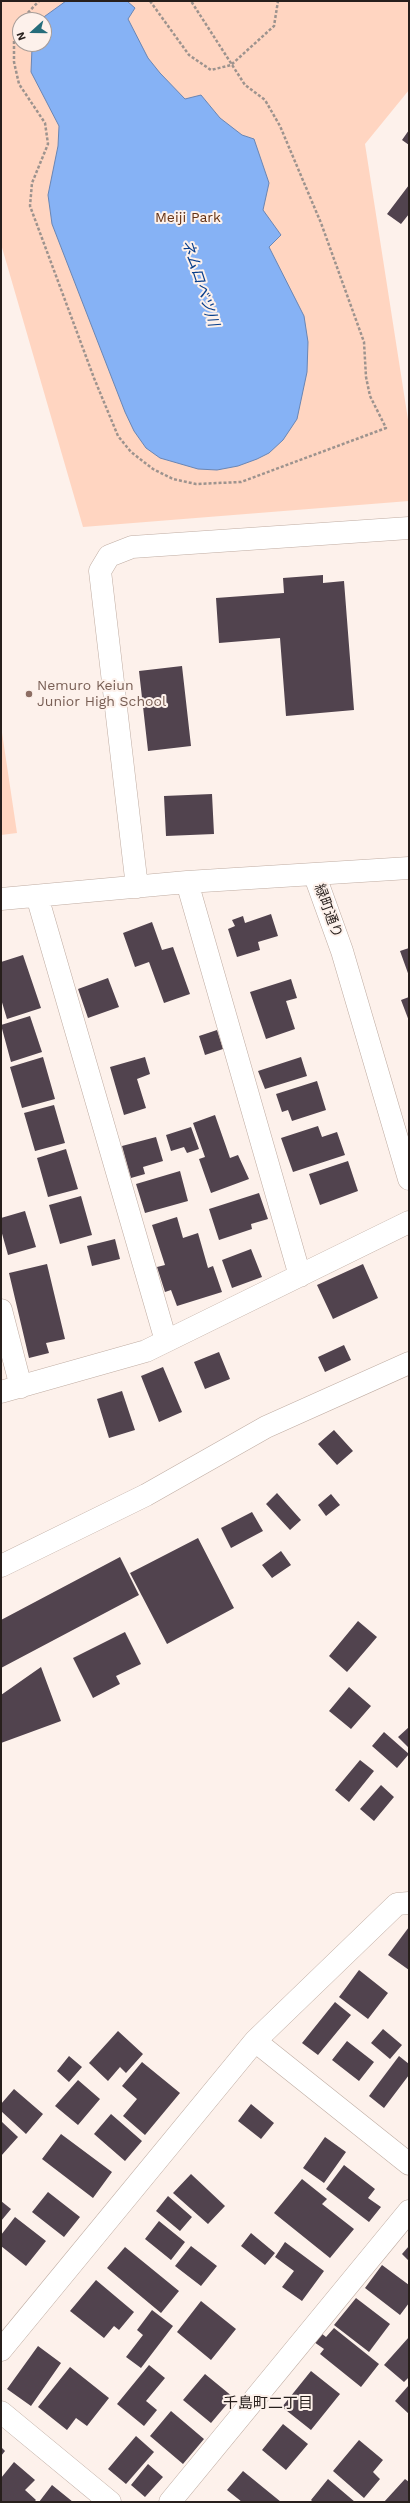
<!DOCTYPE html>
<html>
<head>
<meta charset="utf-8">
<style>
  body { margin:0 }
  #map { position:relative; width:410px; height:2503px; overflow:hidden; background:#fdf1eb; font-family:"Work Sans",sans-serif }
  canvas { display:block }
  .frame { position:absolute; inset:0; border:2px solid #271f1c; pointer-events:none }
  .north { position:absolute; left:12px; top:12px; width:40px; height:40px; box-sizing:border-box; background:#fdf1eb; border:1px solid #a79d98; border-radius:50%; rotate:249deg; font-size:11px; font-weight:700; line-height:16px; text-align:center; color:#271f1c }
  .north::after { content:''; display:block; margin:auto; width:14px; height:18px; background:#266d7b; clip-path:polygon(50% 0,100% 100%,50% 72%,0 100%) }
</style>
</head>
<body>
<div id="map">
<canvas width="410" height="2503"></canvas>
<div class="frame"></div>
<div class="north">N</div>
</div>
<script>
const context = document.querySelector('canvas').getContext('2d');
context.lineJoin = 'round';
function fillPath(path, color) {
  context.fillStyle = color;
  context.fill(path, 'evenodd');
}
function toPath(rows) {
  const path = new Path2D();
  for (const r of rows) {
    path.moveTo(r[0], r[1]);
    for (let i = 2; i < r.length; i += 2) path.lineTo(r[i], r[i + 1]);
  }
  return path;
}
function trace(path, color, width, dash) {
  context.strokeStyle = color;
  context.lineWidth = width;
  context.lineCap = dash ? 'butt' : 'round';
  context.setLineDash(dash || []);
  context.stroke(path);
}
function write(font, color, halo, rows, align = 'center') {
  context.font = font + ' "Work Sans","Noto Sans JP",sans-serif';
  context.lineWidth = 4;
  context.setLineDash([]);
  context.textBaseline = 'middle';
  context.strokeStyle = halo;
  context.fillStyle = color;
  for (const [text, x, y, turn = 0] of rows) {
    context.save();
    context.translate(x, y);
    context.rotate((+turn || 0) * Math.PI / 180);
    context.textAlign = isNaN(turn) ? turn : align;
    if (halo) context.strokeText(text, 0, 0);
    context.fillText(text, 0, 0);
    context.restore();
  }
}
fillPath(toPath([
  [1,1,409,1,409,90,365,144,409,426,409,501,83,527,1,244],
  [20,20,44,20,44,44,20,44],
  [1,726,17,833,1,835]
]), '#ffd5c1');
const water = toPath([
  [66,1,127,1,135,8,128,19,148,58,160,73,185,99,201,95,220,118,242,135,254,139,269,183,263,210,281,235,269,247,304,316,308,342,307,372,297,419,283,440,269,453,257,459,238,466,217,470,198,469,160,458,146,448,134,431,125,412,52,224,48,195,58,146,59,126,31,72,32,48,34,44,44,44,44,20,41,19,66,1]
]);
fillPath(water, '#86b2f5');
trace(water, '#6a86b4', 1);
fillPath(toPath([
  [409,130,409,145,402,140],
  [409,185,409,214,401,224,387,214],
  [323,575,323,583,344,581,354,710,286,716,280,638,219,643,216,598,284,593,283,578],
  [182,666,191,746,148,751,139,671],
  [212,794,214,834,166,836,164,796],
  [271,914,278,936,258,942,260,950,237,957,228,929,235,926,232,920,243,916,245,923],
  [152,922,162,950,173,947,190,994,164,1003,149,962,135,967,123,933],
  [409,948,409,976,400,951],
  [23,955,41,1008,7,1019,1,999,1,962],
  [108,978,119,1007,88,1018,78,989],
  [291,979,297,998,286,1001,295,1029,266,1039,250,992],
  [409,997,409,1021,401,1000],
  [30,1016,42,1052,11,1062,1,1025],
  [217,1030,223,1049,205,1055,199,1036],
  [43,1057,55,1099,22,1108,10,1067],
  [145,1057,150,1074,137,1079,146,1108,124,1115,110,1067],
  [301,1057,307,1076,265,1089,258,1071],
  [317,1081,326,1110,292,1121,288,1110,282,1112,276,1094],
  [54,1105,65,1143,35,1151,24,1113],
  [215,1115,230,1158,238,1155,249,1179,211,1193,199,1159,205,1157,193,1123],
  [318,1126,322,1137,337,1132,345,1155,293,1172,281,1138],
  [191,1127,199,1149,187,1153,184,1147,171,1151,166,1135],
  [156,1137,163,1161,143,1167,145,1174,131,1178,122,1146],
  [66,1149,78,1189,48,1197,37,1158],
  [348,1161,358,1191,320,1205,309,1174],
  [180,1171,188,1201,145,1213,136,1184],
  [259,1193,268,1219,251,1224,252,1229,219,1240,209,1209],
  [81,1196,92,1235,60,1244,49,1205],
  [25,1211,36,1247,8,1255,1,1230,1,1218],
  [177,1217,183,1238,198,1233,208,1268,213,1266,222,1292,177,1306,171,1290,165,1292,157,1267,165,1265,152,1225],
  [115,1239,120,1259,92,1266,87,1246],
  [251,1249,262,1277,232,1288,222,1260],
  [47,1264,65,1339,46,1343,49,1353,29,1358,9,1273],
  [363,1264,378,1298,333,1319,317,1285],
  [344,1345,351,1360,325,1372,318,1357],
  [219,1352,230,1379,205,1389,194,1362],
  [163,1367,182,1412,159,1422,141,1376],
  [122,1391,135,1430,109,1438,97,1399],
  [334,1430,353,1451,337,1465,318,1444],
  [277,1493,301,1520,290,1530,266,1504],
  [331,1494,340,1505,326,1516,318,1505],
  [252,1512,263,1531,231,1548,221,1528],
  [198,1538,234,1608,167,1644,130,1573],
  [281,1551,291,1565,272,1578,262,1565],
  [120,1557,139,1595,1,1668,1,1620],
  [358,1621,377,1637,347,1672,329,1656],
  [125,1632,141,1664,116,1676,120,1684,93,1698,73,1658],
  [41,1667,61,1721,1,1743,1,1695],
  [349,1687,371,1706,351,1729,329,1711],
  [409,1727,409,1748,398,1737],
  [384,1732,409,1754,397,1768,372,1746],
  [360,1760,374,1771,349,1802,335,1790],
  [381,1785,394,1797,374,1821,360,1809],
  [409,1927,409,1970,388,1955],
  [359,1970,388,1993,368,2019,339,1997],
  [335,2002,351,2015,318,2055,302,2043],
  [383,2029,402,2045,390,2059,371,2043],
  [118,2031,143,2054,126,2073,120,2067,108,2081,89,2063],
  [347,2041,374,2062,359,2081,332,2060],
  [69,2056,82,2067,69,2082,57,2071],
  [399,2056,409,2064,409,2075,384,2108,369,2096],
  [142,2062,180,2093,145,2135,123,2116,137,2099,122,2086],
  [78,2080,100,2099,78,2125,55,2106],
  [14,2089,43,2114,26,2134,1,2111,1,2104],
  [251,2104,274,2123,261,2139,238,2121],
  [111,2114,142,2141,125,2161,94,2134],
  [1,2121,18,2137,1,2156],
  [61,2134,112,2172,93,2198,42,2159],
  [325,2137,346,2152,324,2183,303,2168],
  [344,2165,375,2189,368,2198,381,2207,369,2222,326,2189],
  [191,2174,225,2206,208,2224,173,2193],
  [302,2179,327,2199,322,2204,354,2229,330,2258,274,2213],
  [48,2192,80,2217,64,2237,32,2212],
  [168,2196,192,2217,180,2231,156,2211],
  [1,2201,11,2209,1,2221],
  [15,2217,46,2241,26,2266,1,2246,1,2235],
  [159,2221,185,2242,171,2260,145,2239],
  [251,2233,275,2253,265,2265,241,2246],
  [285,2242,324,2271,302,2301,282,2287,294,2271,275,2257],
  [191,2246,217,2266,201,2286,175,2266],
  [409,2246,409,2261,402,2254],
  [125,2247,179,2291,161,2313,107,2268],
  [382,2265,409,2285,409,2303,400,2315,365,2288],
  [96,2280,134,2312,119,2330,114,2326,104,2338,70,2311],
  [356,2298,390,2324,369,2352,334,2325],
  [201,2301,236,2329,211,2360,177,2332],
  [152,2310,173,2326,141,2368,126,2357,143,2335,137,2330],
  [334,2328,379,2364,361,2387,320,2354,324,2349,314,2342,321,2333,326,2337],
  [409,2337,409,2377,404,2382,384,2365],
  [38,2346,61,2363,31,2406,7,2389],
  [149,2365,165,2378,146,2401,157,2410,144,2426,117,2404],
  [70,2367,109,2398,87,2426,76,2418,67,2430,38,2407],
  [311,2371,340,2394,311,2430,282,2407],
  [205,2374,233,2397,211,2423,183,2400],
  [409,2385,409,2414,395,2401],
  [171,2411,204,2439,183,2464,150,2436],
  [283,2424,308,2444,286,2470,262,2450],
  [136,2436,154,2452,126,2484,108,2469],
  [359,2440,383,2460,373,2472,380,2479,364,2498,333,2471],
  [1,2447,5,2451,1,2456],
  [14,2462,35,2480,25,2490,36,2500,34,2502,1,2502,1,2478],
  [148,2464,163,2477,145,2497,131,2485],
  [243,2471,281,2502,242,2502,227,2490],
  [328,2479,355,2502,313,2502,311,2500],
  [405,2479,409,2482,409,2502,384,2502],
  [52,2485,73,2502,39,2502]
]), '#51434e');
const minor = toPath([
  [315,876,342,951,409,1179],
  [187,882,300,1276],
  [137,887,100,571,109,556,132,547,409,528],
  [37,896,166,1341],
  [1,899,187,882,409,868],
  [1,1310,21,1387],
  [1,1392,146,1351,409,1222],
  [1,1566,146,1495,266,1427,409,1363],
  [255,2041,397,1904,409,1903],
  [1,2350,255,2041,409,2164],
  [1,2412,110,2502],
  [170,2502,409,2211]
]);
trace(minor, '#bfaca2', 23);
trace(toPath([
  [150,1,189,55,211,70,231,65,274,26,278,1],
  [21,20,39,1],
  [20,22,14,40,14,62,19,84,45,123,48,144,32,183,30,206,94,378,118,436,131,452,153,469,173,479,196,484,241,482,386,428,370,396,366,377,364,342,321,223,280,126,265,100,245,85,191,1]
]), '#9d938e', 2.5, [3, 2]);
trace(minor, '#fff', 22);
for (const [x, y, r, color] of [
  [29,694,4,"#8d6e63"]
]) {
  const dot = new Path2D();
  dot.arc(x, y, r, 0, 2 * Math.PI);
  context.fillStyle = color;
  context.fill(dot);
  trace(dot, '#fdf1eb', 1.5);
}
write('14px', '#643214', '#fdf1eb', [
  ["Meiji Park",188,218]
]);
write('14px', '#785e54', '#fdf1eb', [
  ["Nemuro Keiun",37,686],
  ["Junior High School",37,702]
], 'left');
write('14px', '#271f1c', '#fdf1eb', [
  ["緑町通り",328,911,70]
]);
write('italic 15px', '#093f8c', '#fdf1eb', [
  ["ネムロベツ川",200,283,72]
]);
write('15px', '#271f1c', '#fdf1eb', [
  ["千島町二丁目",268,2404]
]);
</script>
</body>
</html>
